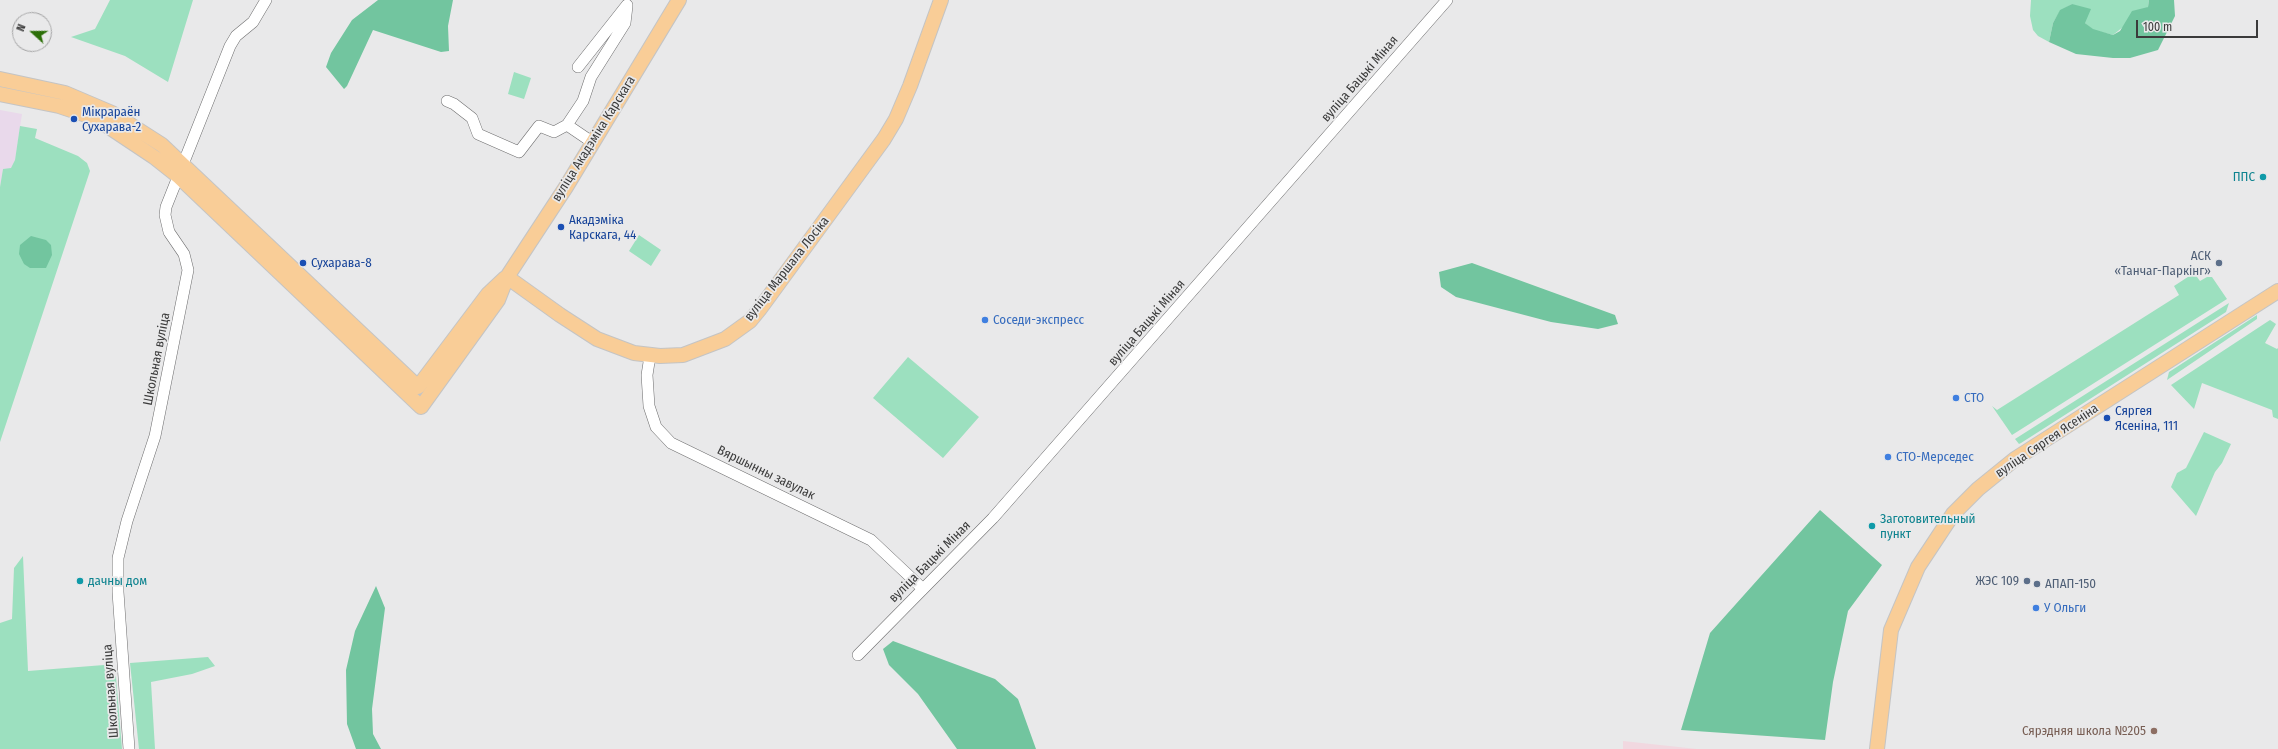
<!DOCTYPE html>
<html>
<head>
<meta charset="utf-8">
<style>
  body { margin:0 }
  #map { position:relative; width:2278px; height:749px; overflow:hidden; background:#e9e9ea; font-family:"Fira Sans Condensed",sans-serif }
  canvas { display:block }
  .north { position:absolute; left:12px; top:12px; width:40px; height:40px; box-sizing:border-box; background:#e9e9ea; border:1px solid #a3a3a4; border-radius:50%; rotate:291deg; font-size:11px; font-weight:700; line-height:16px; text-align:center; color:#3b3b3b }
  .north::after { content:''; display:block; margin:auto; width:14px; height:18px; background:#2c6f08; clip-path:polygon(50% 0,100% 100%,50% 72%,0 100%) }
  .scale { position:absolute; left:2136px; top:20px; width:122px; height:18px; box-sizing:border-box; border:2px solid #3b3b3b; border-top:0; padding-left:5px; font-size:12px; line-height:14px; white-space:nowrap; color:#3b3b3b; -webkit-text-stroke:3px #e9e9ea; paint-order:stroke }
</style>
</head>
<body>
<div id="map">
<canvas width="2278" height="749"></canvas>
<div class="north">N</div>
<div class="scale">100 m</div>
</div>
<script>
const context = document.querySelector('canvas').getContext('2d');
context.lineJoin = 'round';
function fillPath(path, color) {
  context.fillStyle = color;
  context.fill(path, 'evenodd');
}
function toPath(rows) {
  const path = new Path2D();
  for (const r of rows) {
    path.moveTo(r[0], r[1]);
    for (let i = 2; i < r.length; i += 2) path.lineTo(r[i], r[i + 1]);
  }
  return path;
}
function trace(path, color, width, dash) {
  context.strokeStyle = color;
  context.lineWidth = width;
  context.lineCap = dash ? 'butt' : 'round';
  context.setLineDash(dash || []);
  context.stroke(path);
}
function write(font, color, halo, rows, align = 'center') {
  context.font = font + ' "Fira Sans Condensed",sans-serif';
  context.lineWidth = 3.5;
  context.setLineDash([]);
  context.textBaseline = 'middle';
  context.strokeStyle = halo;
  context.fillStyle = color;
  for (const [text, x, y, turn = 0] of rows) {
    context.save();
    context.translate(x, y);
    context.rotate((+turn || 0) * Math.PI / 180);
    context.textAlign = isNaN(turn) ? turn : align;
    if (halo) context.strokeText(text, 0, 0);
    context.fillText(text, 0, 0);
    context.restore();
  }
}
fillPath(toPath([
  [0,110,22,114,15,160,11,169,3,169,0,187]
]), '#e9d9eb');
fillPath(toPath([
  [1623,741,1697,749,1623,749]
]), '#f1d8e0');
fillPath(toPath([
  [110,0,193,0,168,82,125,56,71,37,95,29],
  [2031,0,2149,0,2148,7,2113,35,2093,30,2085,23,2072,4,2060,11,2053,23,2049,42,2038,36,2033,30,2030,16],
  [514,72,531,78,524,99,508,94],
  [20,126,37,129,35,138,78,156,87,163,90,171,0,442,0,187,3,169,11,168,15,160],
  [639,235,661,250,651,266,629,251],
  [2194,273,2200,281,2207,277,2212,277,2227,299,2012,435,1992,406,1997,410,2179,295,2174,286],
  [2229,303,2226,312,2021,443,2019,444,2015,439],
  [2257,315,2257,319,2167,380,2169,372],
  [2270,320,2276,324,2265,343,2277,349,2278,348,2278,419,2273,417,2272,410,2202,383,2194,409,2171,385],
  [908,357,979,417,943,458,873,398],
  [2204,432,2231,444,2222,463,2215,472,2196,516,2171,487,2177,473,2186,468],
  [23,556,28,671,104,665,116,677,122,749,0,749,0,623,12,619,14,568],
  [208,657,215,666,192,674,151,682,155,749,139,749,130,663]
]), '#9ce0bf');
fillPath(toPath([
  [378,0,453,0,448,26,449,51,441,52,373,30,347,86,344,89,326,67,331,53,352,20],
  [2149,0,2174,0,2175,16,2158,50,2130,58,2113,58,2076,54,2049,42,2053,23,2060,10,2072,4,2091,9,2085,23,2093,29,2113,35,2120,31,2132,11,2148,7],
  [31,236,46,240,51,245,52,255,46,268,30,268,24,264,19,254,20,245],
  [1472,263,1615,315,1618,324,1598,329,1551,322,1456,297,1441,287,1439,272],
  [1820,510,1882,565,1848,611,1833,682,1825,740,1681,730,1710,633],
  [376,586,385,608,372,709,373,734,381,749,356,749,347,724,346,670,355,631],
  [893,641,995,679,1018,699,1036,749,957,749,918,694,889,665,883,649]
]), '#72c59f');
const minor = toPath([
  [578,67,627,5],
  [447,101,454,104,472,118,478,134,519,152,539,126,554,132,567,125,583,101,591,77,625,23,627,6],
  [567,125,592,142],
  [650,356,647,375,649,406,656,427,671,443,871,540,922,588],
  [858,655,993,518,1447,0],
  [129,749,118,592,118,558,127,521,155,436,188,270,184,254,169,232,165,215,166,207,230,46,236,36,253,22,266,0]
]);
const major = toPath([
  [0,79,65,93,112,113,162,145,418,387,488,294,505,278],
  [0,94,59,106,86,115,106,125,154,157,178,176,421,407,498,300,507,277,566,187,679,0],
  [507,277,560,315,597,339,634,353,660,356,683,355,725,339,750,321,759,310,884,139,896,119,910,86,941,0],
  [1877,749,1891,630,1918,567,1953,514,1978,489,2015,459,2278,291]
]);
trace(minor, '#6e6e6f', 12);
trace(major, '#c4c4c4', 16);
trace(minor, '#fff', 11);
trace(major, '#f9cd97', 14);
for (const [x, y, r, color] of [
  [74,119,4,"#1a4fb4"],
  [2263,177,4,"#0f9aa8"],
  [561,227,4,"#1a4fb4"],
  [303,263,4,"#1a4fb4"],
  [2219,263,4,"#5c6f8a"],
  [985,320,4,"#3f7fe0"],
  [1956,398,4,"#3f7fe0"],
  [2107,418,4,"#1a4fb4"],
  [1888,457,4,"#3f7fe0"],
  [1872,526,4,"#0f9aa8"],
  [80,581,4,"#0f9aa8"],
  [2027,581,4,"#5c6f8a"],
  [2037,584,4,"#5c6f8a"],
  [2036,608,4,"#3f7fe0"],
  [2154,731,4,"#8d6e63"]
]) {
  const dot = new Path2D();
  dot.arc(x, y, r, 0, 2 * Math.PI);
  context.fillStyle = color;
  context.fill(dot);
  trace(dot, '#e9e9ea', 1.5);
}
write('13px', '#3b3b3b', '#e9e9ea', [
  ["вуліца Бацькі Міная",1360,79,-49],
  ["вуліца Акадэміка Карскага",594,139,-58],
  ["вуліца Маршала Лосіка",787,269,-52],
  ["вуліца Бацькі Міная",1147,323,-49],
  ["Школьная вуліца",157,359,-79],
  ["вуліца Сяргея Ясеніна",2047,441,-34],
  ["Вяршынны завулак",766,473,26],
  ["вуліца Бацькі Міная",930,562,-45],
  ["Школьная вуліца",111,691,-94]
]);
write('13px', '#164399', '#e9e9ea', [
  ["Мікрараён",82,112],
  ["Сухарава-2",82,127],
  ["Акадэміка",569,220],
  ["Карскага, 44",569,235],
  ["Сухарава-8",311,263],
  ["Сяргея",2115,411],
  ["Ясеніна, 111",2115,426]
], 'left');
write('13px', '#0d838f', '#e9e9ea', [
  ["ППС",2255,177,"right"],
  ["Заготовительный",1880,519],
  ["пункт",1880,534],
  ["дачны дом",88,581]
], 'left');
write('13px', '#4e5e75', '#e9e9ea', [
  ["АСК",2211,256],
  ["«Танчаг-Паркінг»",2211,271],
  ["ЖЭС 109",2019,581],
  ["АПАП-150",2045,584,"left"]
], 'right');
write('13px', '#366cbe', '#e9e9ea', [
  ["Соседи-экспресс",993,320],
  ["СТО",1964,398],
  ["СТО-Мерседес",1896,457],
  ["У Ольги",2044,608]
], 'left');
write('13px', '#785e54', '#e9e9ea', [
  ["Сярэдняя школа №205",2146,731]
], 'right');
</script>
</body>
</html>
